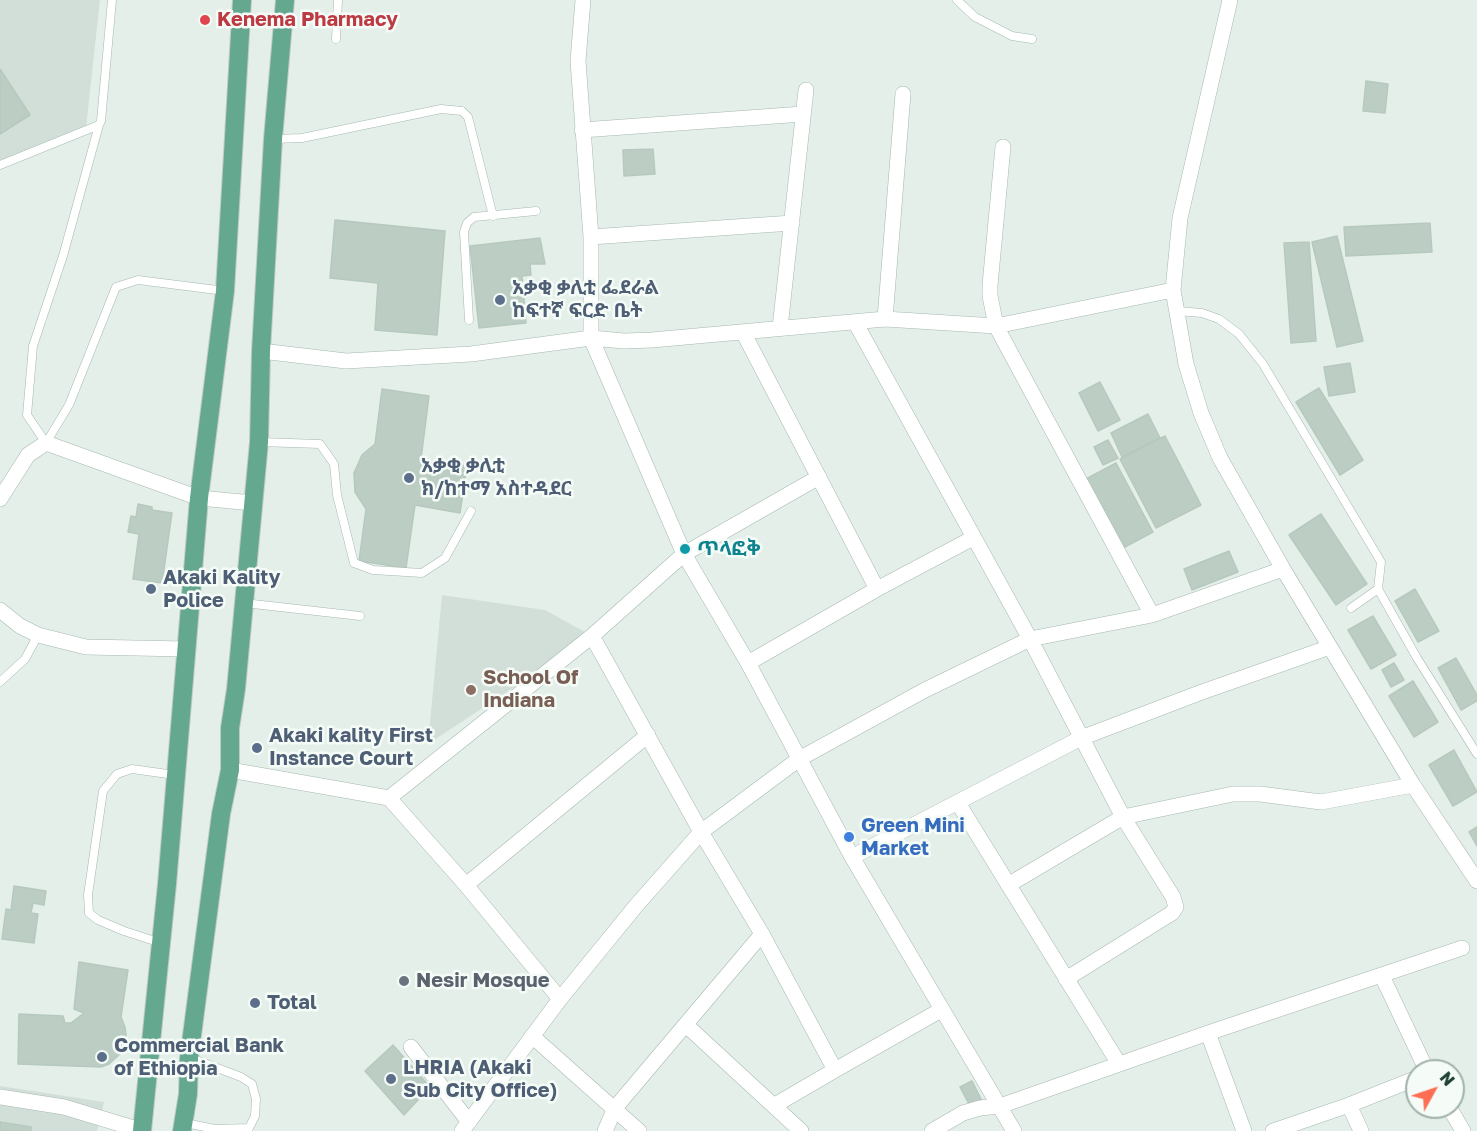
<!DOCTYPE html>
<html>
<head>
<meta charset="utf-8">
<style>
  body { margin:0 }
  #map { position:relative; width:1477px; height:1131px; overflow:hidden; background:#e4efe9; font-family:"Golos Text",sans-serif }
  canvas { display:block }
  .north { position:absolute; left:1405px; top:1059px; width:60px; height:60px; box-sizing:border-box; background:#f5fbf7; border:2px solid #a0b1aa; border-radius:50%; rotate:50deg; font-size:16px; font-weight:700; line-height:24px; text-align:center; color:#214236 }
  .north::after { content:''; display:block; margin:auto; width:21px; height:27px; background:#fd6e54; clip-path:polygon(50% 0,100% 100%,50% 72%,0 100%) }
</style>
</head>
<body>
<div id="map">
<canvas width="1477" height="1131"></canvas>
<div class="north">N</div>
</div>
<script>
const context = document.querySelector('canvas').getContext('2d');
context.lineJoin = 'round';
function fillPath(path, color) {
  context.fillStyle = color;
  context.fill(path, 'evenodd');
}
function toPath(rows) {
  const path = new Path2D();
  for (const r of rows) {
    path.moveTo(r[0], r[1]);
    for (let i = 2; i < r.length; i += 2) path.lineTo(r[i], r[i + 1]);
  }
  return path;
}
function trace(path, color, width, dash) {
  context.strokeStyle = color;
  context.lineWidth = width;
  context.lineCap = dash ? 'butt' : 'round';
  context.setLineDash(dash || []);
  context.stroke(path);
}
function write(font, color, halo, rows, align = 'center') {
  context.font = font + ' "Golos Text","Noto Sans Ethiopic",sans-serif';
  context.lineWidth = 5;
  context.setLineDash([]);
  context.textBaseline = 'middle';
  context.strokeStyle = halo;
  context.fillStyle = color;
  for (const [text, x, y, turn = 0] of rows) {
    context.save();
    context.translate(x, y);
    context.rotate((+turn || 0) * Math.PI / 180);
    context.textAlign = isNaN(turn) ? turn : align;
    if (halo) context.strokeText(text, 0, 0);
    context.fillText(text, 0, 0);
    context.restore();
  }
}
fillPath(toPath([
  [0,0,100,0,86,128,0,168],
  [442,595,545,610,592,636,428,744],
  [0,1086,104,1102,97,1131,0,1131]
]), '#d2dfd8');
const building = toPath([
  [0,69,30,115,0,134,0,69],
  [1366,81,1388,84,1385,113,1363,111,1366,81],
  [653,149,655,174,624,176,623,150,653,149],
  [335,220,445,231,437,335,375,330,378,283,330,278,335,220],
  [1430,223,1432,252,1346,256,1344,227,1430,223],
  [1337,236,1363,341,1337,347,1312,242,1337,236],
  [540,238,545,264,530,264,531,275,522,276,526,323,479,328,470,246,540,238],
  [1309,242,1316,341,1291,343,1284,243,1309,242],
  [1350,363,1355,392,1329,396,1324,367,1350,363],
  [1100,382,1120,420,1098,431,1079,393,1100,382],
  [1319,388,1363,460,1340,475,1296,402,1319,388],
  [382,389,429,396,421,459,467,466,460,513,415,505,406,568,359,561,366,509,355,492,354,473,362,455,375,444,382,389],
  [1148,414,1160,438,1122,457,1111,433,1148,414],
  [1165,436,1201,505,1156,528,1120,459,1165,436],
  [1108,440,1118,458,1103,465,1094,447,1108,440],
  [1116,463,1153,532,1123,548,1086,479,1116,463],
  [138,504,152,507,152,510,172,513,162,583,133,579,139,534,128,532,131,516,136,517,138,504],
  [1321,514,1367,584,1336,605,1289,535,1321,514],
  [1229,551,1238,572,1192,590,1184,569,1229,551],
  [1415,589,1439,631,1418,642,1395,601,1415,589],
  [1373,616,1396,655,1371,669,1348,630,1373,616],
  [1456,658,1477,695,1477,701,1461,710,1438,668,1456,658],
  [1394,663,1404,680,1391,687,1382,670,1394,663],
  [1413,681,1438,722,1414,737,1389,696,1413,681],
  [1454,750,1477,792,1453,806,1429,765,1454,750],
  [1477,827,1477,846,1469,832,1477,827],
  [14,886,46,891,44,905,33,903,31,913,38,914,34,943,2,939,6,909,11,910,14,886],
  [79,962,128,970,121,1017,125,1027,126,1035,122,1052,109,1064,101,1067,18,1064,19,1014,63,1016,65,1023,71,1023,84,1013,74,1009,79,962],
  [393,1045,430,1087,404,1115,365,1071,393,1045],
  [972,1081,982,1101,970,1106,960,1087,972,1081],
  [0,1122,31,1127,31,1131,0,1131,0,1122]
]);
fillPath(building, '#bccdc4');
trace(building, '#b6c9bf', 1.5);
const service = toPath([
  [957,0,975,17,1012,36,1032,39],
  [336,39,338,0],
  [99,125,63,256,33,346,27,415,46,443,69,405,116,287,138,280,225,291],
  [274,139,302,138,441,109,462,111,468,117,493,216],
  [0,165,99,125,101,121,112,0],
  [1177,311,1202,313,1219,319,1239,334,1263,364,1381,562,1378,589,1417,658,1477,754],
  [469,320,464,232,467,223,474,217,536,211],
  [260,442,320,444,334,464,337,495,354,563,373,570,422,573,445,558,471,511],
  [244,603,360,616],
  [1351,608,1378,589],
  [0,682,25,659,38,635],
  [161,943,124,931,98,920,89,913,88,895,103,791,117,774,132,769,175,775],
  [185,1123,215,1129,249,1128,255,1116,256,1099,252,1084,241,1077,191,1058]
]);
const minor = toPath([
  [1230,0,1180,218,1173,290,1186,364,1201,413,1220,458,1283,569,1413,785,1477,881],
  [582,130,803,114],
  [1003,147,990,285,990,296,996,326,1152,615],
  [591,237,792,223],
  [885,319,903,94],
  [855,322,1030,639,1123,817,1233,794,1260,794,1321,802,1413,785],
  [780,328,806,90],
  [743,332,877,589],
  [261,351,346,361,471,354,591,338,591,237,578,61,583,0],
  [819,477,684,554,591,338,624,341,652,340,885,319,996,326,1173,290],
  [0,499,28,455,46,443,199,498,253,503],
  [0,610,20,626,38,635,86,647,185,649],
  [592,636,701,832,762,934,835,1070,941,1010],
  [748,663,877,589,973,538],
  [230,770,389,798,592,636,684,554,748,663,852,857,1014,1131],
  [389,798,466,885,560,999],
  [958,803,1119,1064],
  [852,857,1081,738,1202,692,1330,647],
  [466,885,648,735],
  [1008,885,1123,817,1173,897,1176,907,1172,913,1066,979],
  [1382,976,1427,1071],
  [686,1025,801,1131],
  [1208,1033,1244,1131],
  [532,1036,639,1131],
  [411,1047,469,1122],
  [0,1097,64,1107,143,1131],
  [775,1105,835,1070],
  [1349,1105,1361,1131],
  [1449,1107,1463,1131],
  [462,1131,560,999,635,907,701,832,799,759,925,690,1030,639,1152,615,1283,569],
  [605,1131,615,1108,762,934],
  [932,1131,963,1113,980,1108,1000,1106,1208,1033,1462,948],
  [1273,1131,1349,1105,1417,1078]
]);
const primary = toPath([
  [142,1131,167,884,199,498,225,291,242,0],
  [182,1131,188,1094,189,1058,221,814,230,770,230,728,236,689,259,442,261,351,273,139,285,0]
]);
trace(service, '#a6b8b0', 9);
trace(minor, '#a6b8b0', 16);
trace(primary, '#c1cac7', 20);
trace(service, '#fff', 8);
trace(minor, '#fff', 15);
trace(primary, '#65a890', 18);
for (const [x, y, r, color] of [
  [205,20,6,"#e0444e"],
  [500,300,6,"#5c6f8a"],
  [409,478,6,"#5c6f8a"],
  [685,549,6,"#0f9aa8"],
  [151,589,6,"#5c6f8a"],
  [471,690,6,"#8d6e63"],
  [257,748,6,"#5c6f8a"],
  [849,837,6,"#3f7fe0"],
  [404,981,6,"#6b7280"],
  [255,1003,6,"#5c6f8a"],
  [102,1057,6,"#5c6f8a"],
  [391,1079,6,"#5c6f8a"]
]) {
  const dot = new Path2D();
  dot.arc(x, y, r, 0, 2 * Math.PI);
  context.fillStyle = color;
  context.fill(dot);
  trace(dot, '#f5fbf7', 2);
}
write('bold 20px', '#be3a42', '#f5fbf7', [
  ["Kenema Pharmacy",217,20]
], 'left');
write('bold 20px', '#4e5e75', '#f5fbf7', [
  ["አቃቂ ቃሊቲ ፌደራል",512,288],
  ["ከፍተኛ ፍርድ ቤት",512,311],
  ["አቃቂ ቃሊቲ",421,466],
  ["ክ/ከተማ አስተዳደር",421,489],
  ["Akaki Kality",163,578],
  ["Police",163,601],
  ["Akaki kality First",269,736],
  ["Instance Court",269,759],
  ["Total",267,1003],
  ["Commercial Bank",114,1046],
  ["of Ethiopia",114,1069],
  ["LHRIA (Akaki",403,1068],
  ["Sub City Office)",403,1091]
], 'left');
write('bold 20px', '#0d838f', '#f5fbf7', [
  ["ጥላፎቅ",697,549]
], 'left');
write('bold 20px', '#785e54', '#f5fbf7', [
  ["School Of",483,678],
  ["Indiana",483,701]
], 'left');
write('bold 20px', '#366cbe', '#f5fbf7', [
  ["Green Mini",861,826],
  ["Market",861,849]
], 'left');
write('bold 20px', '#5b616d', '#f5fbf7', [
  ["Nesir Mosque",416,981]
], 'left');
</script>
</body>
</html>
